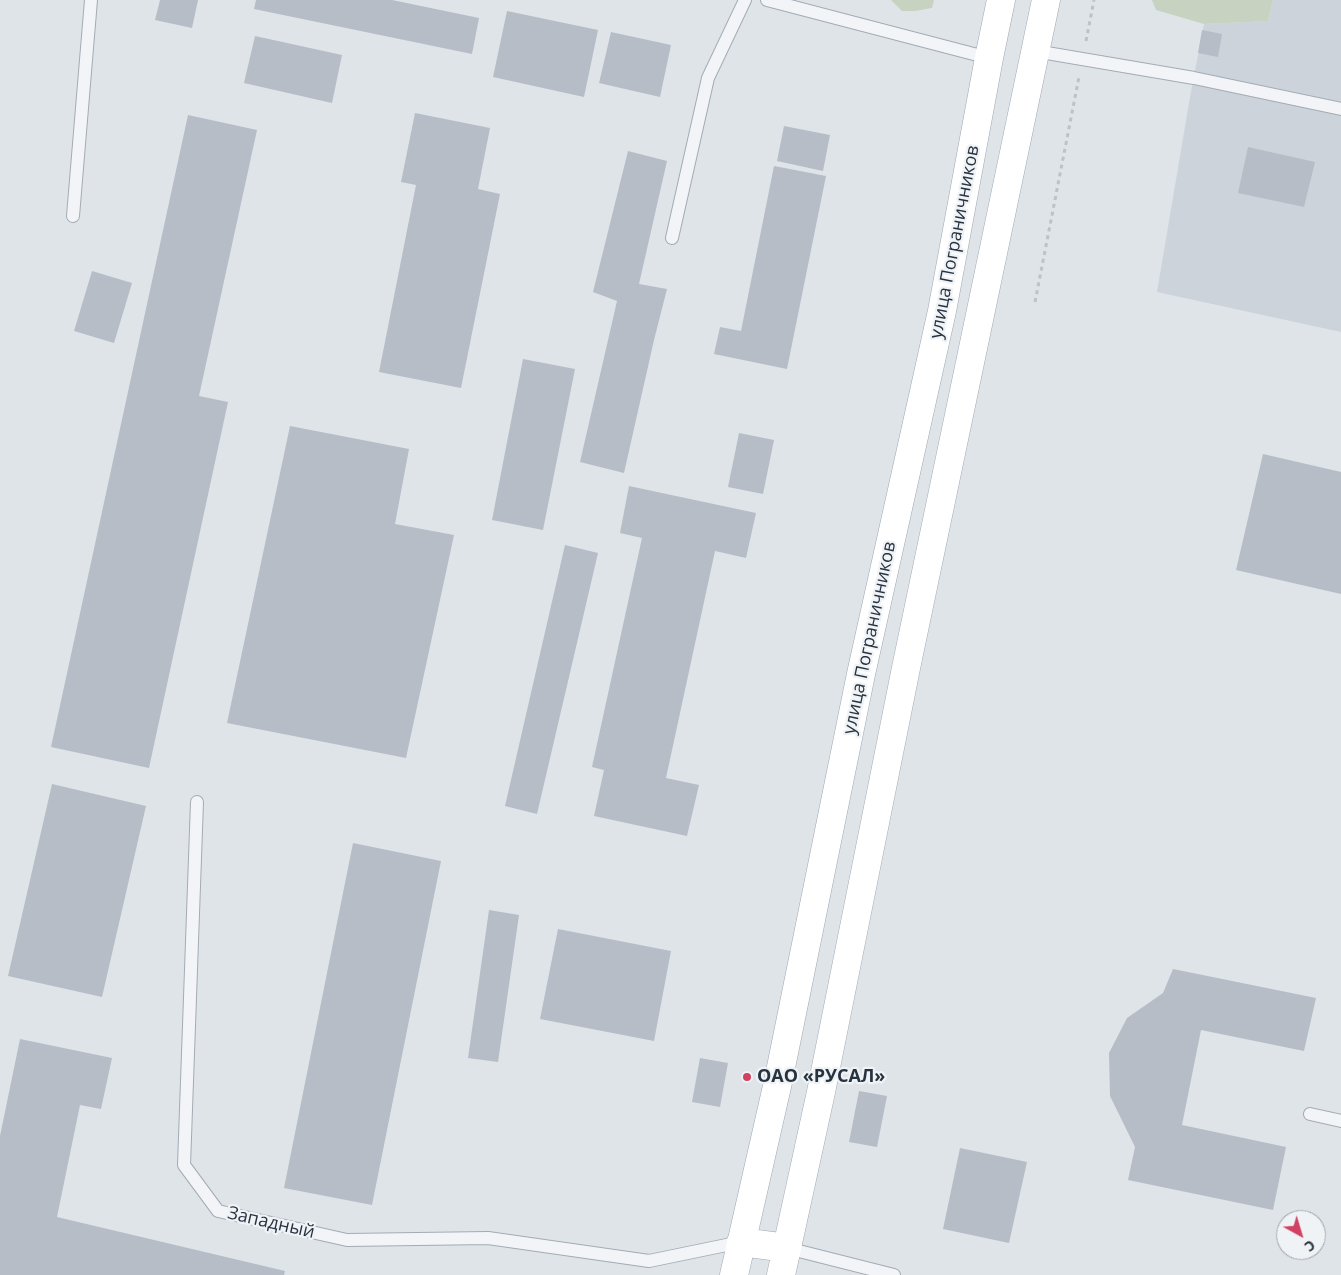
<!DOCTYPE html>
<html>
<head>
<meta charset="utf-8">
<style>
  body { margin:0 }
  #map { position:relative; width:1341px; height:1275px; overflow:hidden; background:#dfe4e9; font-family:"Open Sans",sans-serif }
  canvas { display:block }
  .north { position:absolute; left:1276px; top:1210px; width:50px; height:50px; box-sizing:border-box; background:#eff3f6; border:1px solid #9fa6ae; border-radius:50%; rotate:141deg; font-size:14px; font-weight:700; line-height:20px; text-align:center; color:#283341 }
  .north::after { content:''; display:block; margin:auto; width:18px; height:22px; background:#d14162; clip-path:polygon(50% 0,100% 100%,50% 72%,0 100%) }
</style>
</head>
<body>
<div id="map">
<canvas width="1341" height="1275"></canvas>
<div class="north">С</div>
</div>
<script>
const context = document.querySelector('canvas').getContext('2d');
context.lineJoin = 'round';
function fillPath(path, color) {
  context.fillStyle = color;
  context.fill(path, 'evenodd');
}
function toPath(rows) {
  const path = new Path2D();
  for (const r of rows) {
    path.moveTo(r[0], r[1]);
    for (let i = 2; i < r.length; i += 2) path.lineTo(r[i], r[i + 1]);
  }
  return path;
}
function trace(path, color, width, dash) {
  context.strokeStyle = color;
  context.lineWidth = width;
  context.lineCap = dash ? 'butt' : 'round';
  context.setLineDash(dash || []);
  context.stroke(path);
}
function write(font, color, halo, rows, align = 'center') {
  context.font = font + ' "Open Sans",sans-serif';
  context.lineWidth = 4.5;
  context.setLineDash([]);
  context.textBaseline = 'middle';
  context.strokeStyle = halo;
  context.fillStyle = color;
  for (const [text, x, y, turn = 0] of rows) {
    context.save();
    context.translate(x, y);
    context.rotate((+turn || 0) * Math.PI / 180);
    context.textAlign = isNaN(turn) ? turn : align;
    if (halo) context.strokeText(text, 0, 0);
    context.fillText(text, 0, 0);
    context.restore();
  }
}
fillPath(toPath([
  [1273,0,1341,0,1341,332,1157,292,1190,97,1204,24,1268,21]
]), '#cdd3db');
fillPath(toPath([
  [891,0,934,0,932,8,915,11,902,11],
  [1152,0,1273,0,1268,21,1204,24,1156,10]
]), '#c7d3c0');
fillPath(toPath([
  [160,0,198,0,192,28,155,20],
  [256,0,392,0,479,18,472,54,254,9],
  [507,11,598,30,584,97,493,77],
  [1202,30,1222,34,1218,57,1198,53],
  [611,32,671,45,660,97,599,83],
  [255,36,342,55,332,103,244,83],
  [415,113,490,128,478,189,500,194,461,388,379,372,416,185,401,182],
  [188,115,257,130,199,396,228,402,149,768,51,747],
  [784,126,830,135,823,171,777,161],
  [1248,147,1315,162,1304,207,1238,193],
  [628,151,667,161,639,284,667,289,654,340,624,473,580,462,617,301,593,292],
  [774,166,826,176,787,369,714,354,720,327,741,331],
  [92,271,132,283,114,343,74,331],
  [523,359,575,369,543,530,492,520],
  [290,426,409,449,395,524,454,535,406,758,227,723],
  [739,433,774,440,763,494,728,487],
  [1263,454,1341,472,1341,594,1236,570],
  [629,486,756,513,746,558,715,551,666,778,699,785,687,836,594,816,604,770,592,767,642,538,620,533],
  [565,545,598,553,537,814,505,806],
  [52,784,146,806,102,997,8,976],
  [353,843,441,861,372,1205,284,1188],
  [489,910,519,915,498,1062,468,1058],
  [558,929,671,951,654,1041,540,1019],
  [1173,969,1316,998,1304,1051,1201,1030,1182,1125,1286,1147,1273,1210,1128,1180,1135,1147,1110,1096,1109,1053,1127,1018,1163,993],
  [20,1039,112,1058,101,1109,80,1105,57,1217,285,1271,284,1275,0,1275,0,1136],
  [700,1058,728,1063,720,1107,692,1102],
  [859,1091,887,1096,877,1147,849,1142],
  [960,1148,1027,1162,1009,1243,943,1229]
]), '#b6bdc6');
const lane = toPath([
  [767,0,989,58],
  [1035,51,1194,78,1341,109],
  [73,216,91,0],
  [672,238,708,78,745,0],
  [197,802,184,1165,218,1211,347,1240,488,1238,649,1261,741,1242],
  [1310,1114,1341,1121],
  [787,1248,894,1275]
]);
const primary = toPath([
  [741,1242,787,1248],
  [734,1275,778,1082,861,674,942,311,989,58,1001,0],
  [781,1275,821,1092,906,668,1046,0]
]);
trace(lane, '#a4abb3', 14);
trace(primary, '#9ea9b5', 29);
trace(toPath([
  [1086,41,1094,0],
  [1035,302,1079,77]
]), '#bdc2c8', 3, [4, 4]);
trace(lane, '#f2f4f7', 12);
trace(primary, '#fff', 28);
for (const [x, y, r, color] of [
  [747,1077,5,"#d14162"]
]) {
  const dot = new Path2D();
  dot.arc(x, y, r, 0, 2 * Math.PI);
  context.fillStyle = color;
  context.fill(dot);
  trace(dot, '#eff3f6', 2);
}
write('18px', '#283341', '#eff3f6', [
  ["улица Пограничников",955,242,-79],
  ["улица Пограничников",870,638,-78],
  ["Западный",271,1223,13]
]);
write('bold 18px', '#283341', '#eff3f6', [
  ["ОАО «РУСАЛ»",757,1077]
], 'left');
</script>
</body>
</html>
